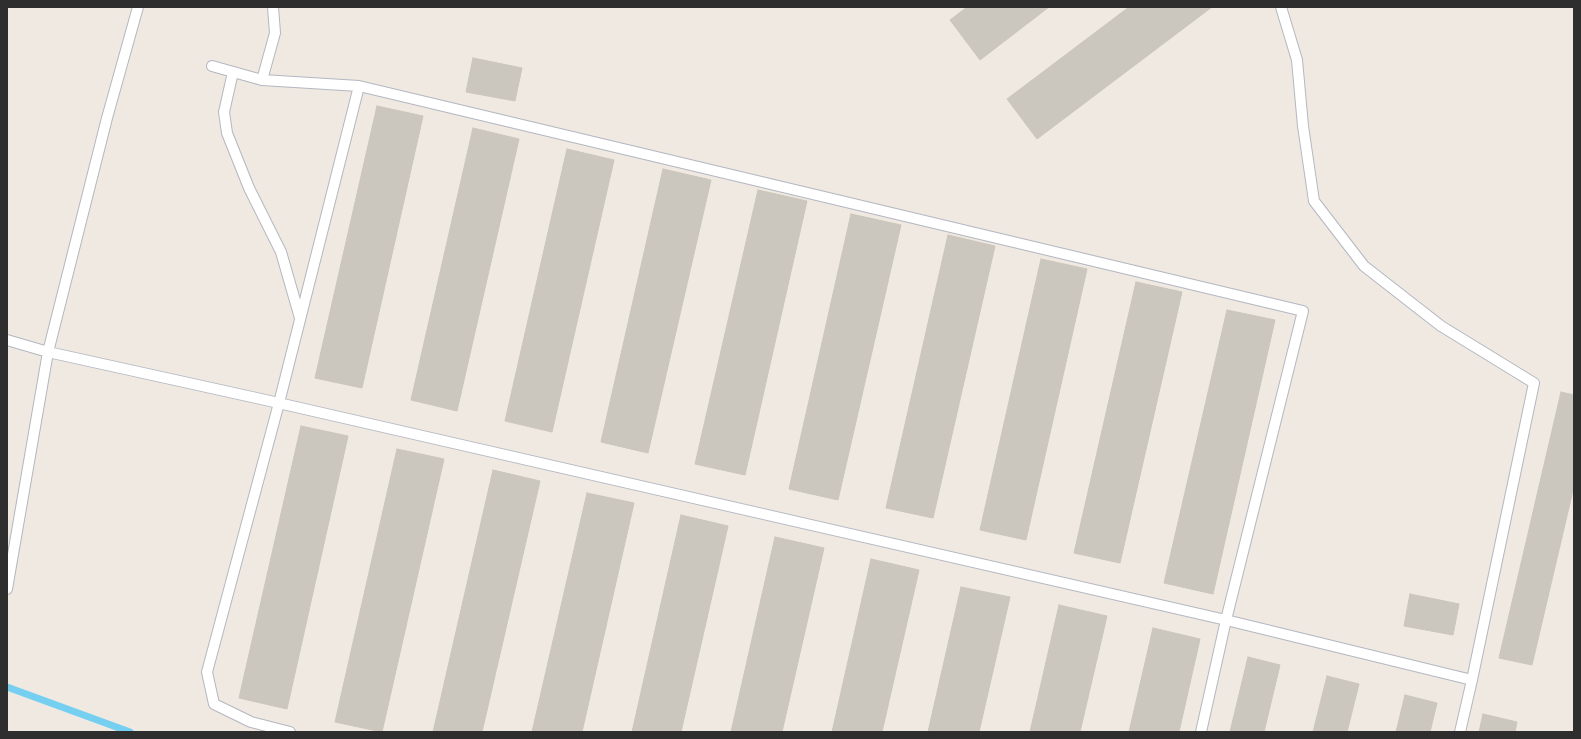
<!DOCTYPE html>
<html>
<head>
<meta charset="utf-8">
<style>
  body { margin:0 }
  #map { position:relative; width:1581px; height:739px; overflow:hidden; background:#efe9e1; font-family:"Noto Sans",sans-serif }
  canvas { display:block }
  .frame { position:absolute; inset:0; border:8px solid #2e2e2e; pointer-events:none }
</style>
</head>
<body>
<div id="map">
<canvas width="1581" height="739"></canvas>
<div class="frame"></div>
</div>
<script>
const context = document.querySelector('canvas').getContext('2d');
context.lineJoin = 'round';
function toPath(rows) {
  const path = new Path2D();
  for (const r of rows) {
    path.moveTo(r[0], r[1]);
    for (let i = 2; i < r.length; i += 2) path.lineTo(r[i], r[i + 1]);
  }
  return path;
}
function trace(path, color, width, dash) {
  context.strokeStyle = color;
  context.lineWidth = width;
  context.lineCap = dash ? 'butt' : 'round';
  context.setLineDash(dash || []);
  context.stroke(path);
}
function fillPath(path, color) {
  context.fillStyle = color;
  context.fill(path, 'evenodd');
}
trace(toPath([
  [7,687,130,732]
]), '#75cff0', 7);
const building = toPath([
  [967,7,1049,7,980,60,950,20,967,7],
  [1129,7,1212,7,1037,139,1007,99,1129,7],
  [473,58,522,68,515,101,466,92,473,58],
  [377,106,423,116,362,388,315,378,377,106],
  [473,128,519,139,457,411,411,400,473,128],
  [567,149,614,160,552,432,505,421,567,149],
  [663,169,711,180,648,453,601,442,663,169],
  [758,190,807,201,745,475,695,464,758,190],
  [851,214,901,225,838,500,789,489,851,214],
  [948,235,995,246,933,518,886,508,948,235],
  [1041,259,1087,269,1026,540,980,530,1041,259],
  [1136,282,1182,292,1120,563,1074,553,1136,282],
  [1227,310,1275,320,1213,594,1164,583,1227,310],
  [1561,392,1574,395,1574,486,1532,665,1499,658,1561,392],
  [301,426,348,436,287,709,239,698,301,426],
  [397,449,444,459,382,732,335,722,397,449],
  [493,470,540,481,482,732,433,732,493,470],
  [587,493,634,503,582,732,532,732,587,493],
  [681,515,728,526,681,732,632,732,681,515],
  [775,537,824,548,782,732,731,732,775,537],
  [871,559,919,570,882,732,832,732,871,559],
  [961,587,1010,597,979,732,928,732,961,587],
  [1410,594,1459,604,1453,635,1404,626,1410,594],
  [1059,605,1107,616,1080,732,1030,732,1059,605],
  [1153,628,1200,639,1179,732,1129,732,1153,628],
  [1248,657,1280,665,1264,732,1230,732,1248,657],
  [1327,676,1359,684,1347,732,1313,732,1327,676],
  [1405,695,1437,703,1430,732,1396,732,1405,695],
  [1483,714,1517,722,1515,732,1479,732,1483,714]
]);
fillPath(building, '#cbc7bf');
trace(building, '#cbc5ba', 1);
const lane = toPath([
  [212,66,262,80,359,86],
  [233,72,224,112,227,133,249,188,281,252,300,318],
  [262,80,275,33,273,7],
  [7,340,48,352,261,399,1226,620,1472,680,1534,383,1441,326,1364,266,1314,201,1303,126,1297,60,1281,7],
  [7,589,48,352,107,118,138,7],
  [290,732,251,722,214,704,207,672,279,403,359,86,1303,311,1226,620,1201,732],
  [1460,732,1472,680]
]);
trace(lane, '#b4b7c1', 12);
trace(lane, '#fff', 10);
</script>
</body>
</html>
